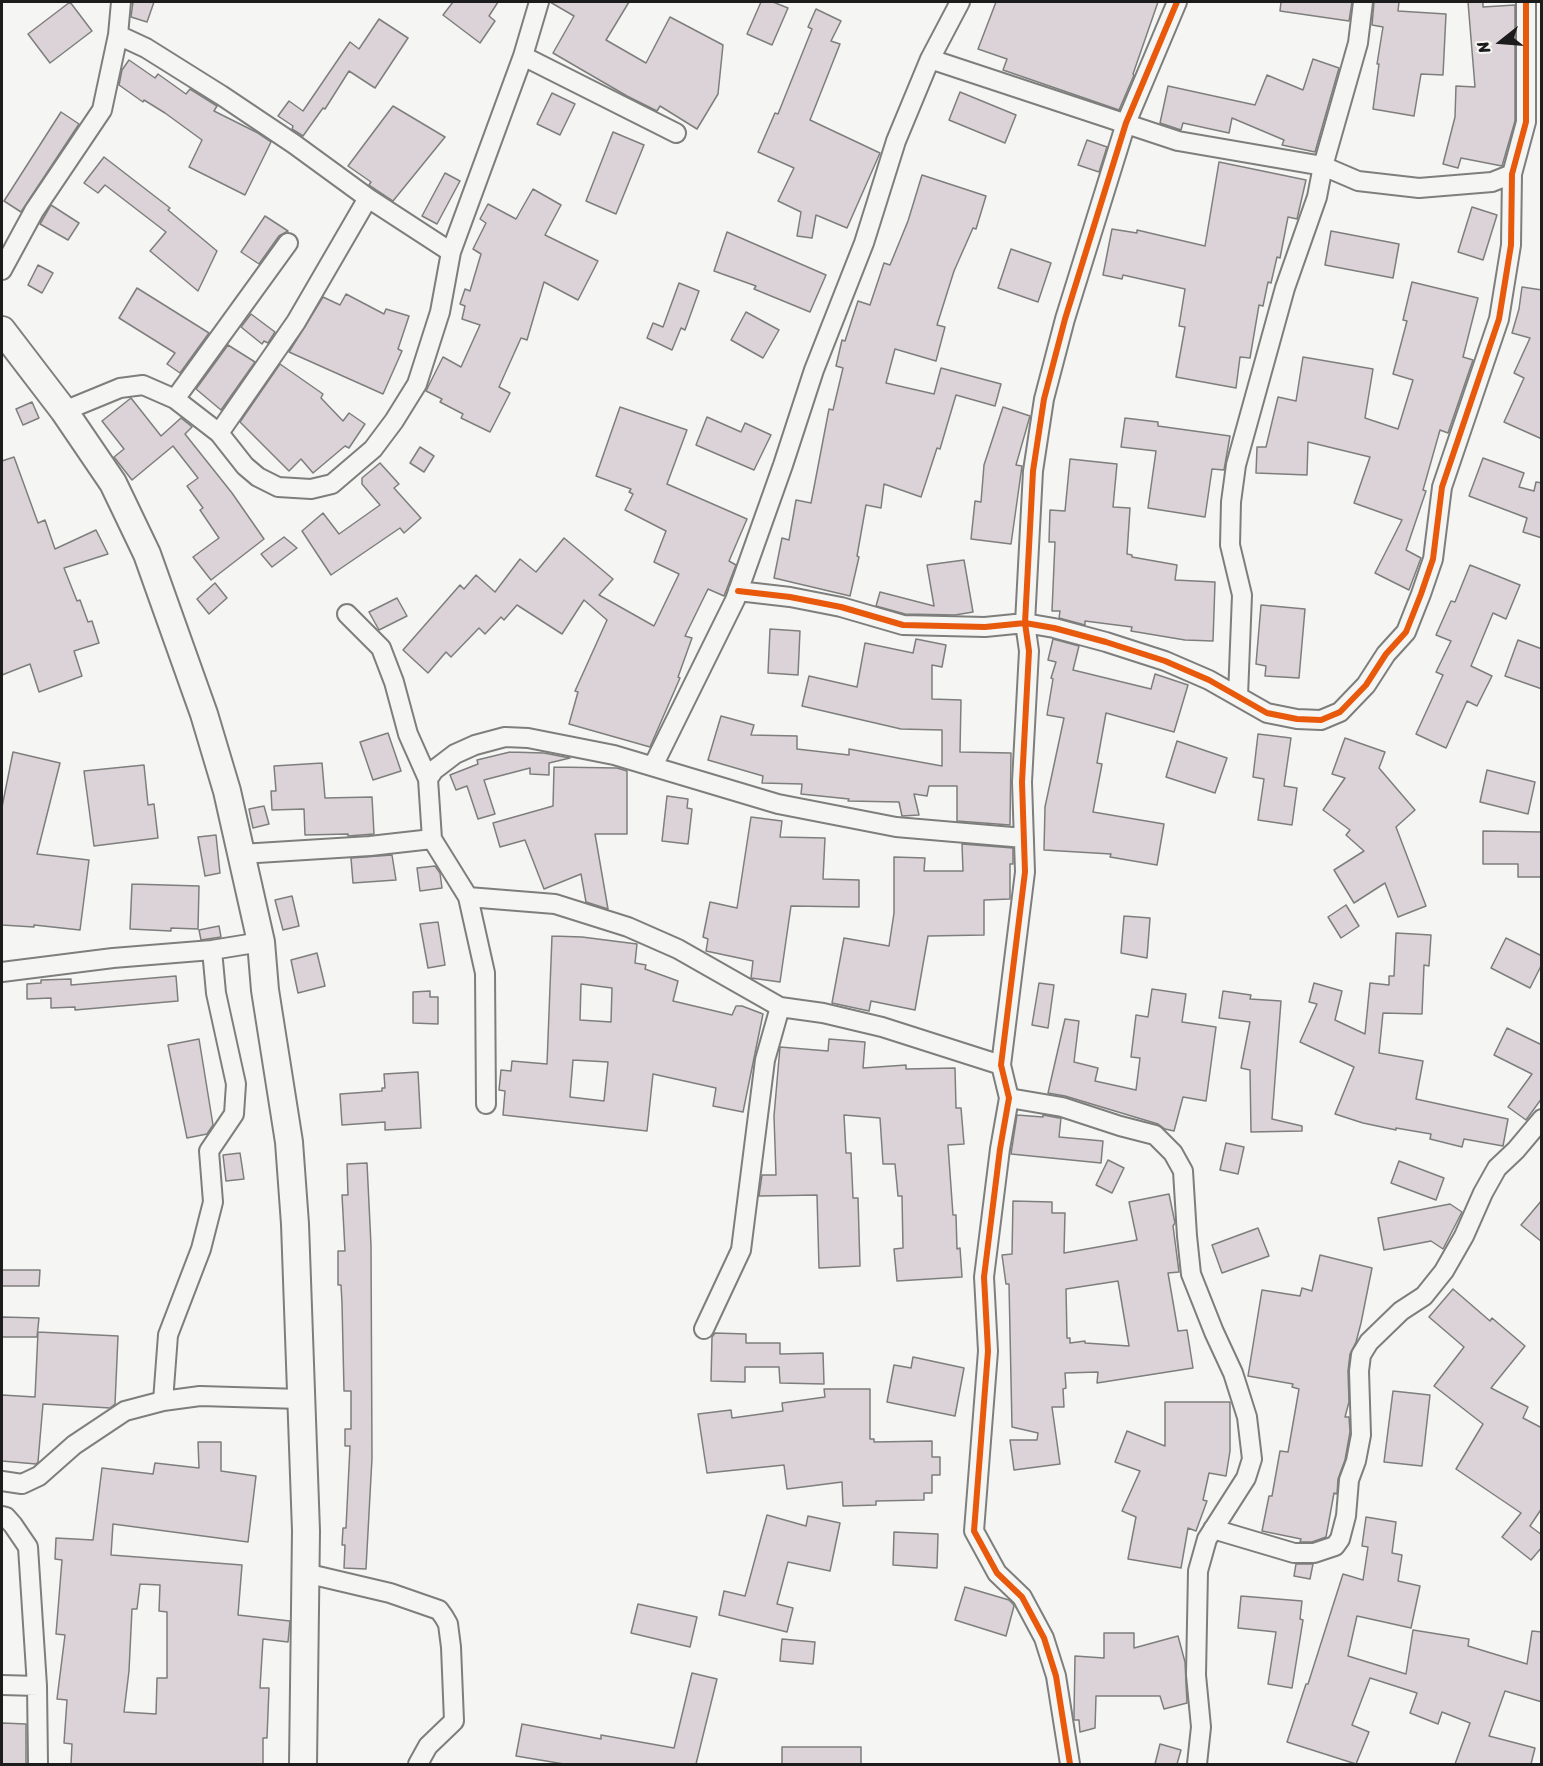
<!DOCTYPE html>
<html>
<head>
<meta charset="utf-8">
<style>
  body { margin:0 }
  #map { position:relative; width:1543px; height:1766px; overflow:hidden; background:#f5f5f3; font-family:Sriracha,sans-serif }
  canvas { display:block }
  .frame { position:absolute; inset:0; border:3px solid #1c1c1c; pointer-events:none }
  .north { position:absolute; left:1471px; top:12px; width:60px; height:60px; -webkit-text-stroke:4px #f6f6f2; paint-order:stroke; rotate:253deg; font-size:16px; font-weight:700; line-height:24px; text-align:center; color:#1c1c1c }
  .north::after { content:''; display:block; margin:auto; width:21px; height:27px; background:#1c1c1c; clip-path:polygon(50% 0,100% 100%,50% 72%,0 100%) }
</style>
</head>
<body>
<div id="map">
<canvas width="1543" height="1766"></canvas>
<div class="frame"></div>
<div class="north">N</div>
</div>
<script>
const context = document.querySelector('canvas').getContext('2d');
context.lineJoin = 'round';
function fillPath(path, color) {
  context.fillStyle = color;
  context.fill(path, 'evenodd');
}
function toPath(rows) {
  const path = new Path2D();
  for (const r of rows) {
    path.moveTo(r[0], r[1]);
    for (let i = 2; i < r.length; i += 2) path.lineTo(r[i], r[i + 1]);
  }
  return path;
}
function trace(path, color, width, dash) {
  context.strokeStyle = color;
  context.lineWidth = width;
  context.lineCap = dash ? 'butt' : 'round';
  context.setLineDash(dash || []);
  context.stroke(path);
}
const building = toPath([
  [70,2,92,31,50,63,28,34,70,2],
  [133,2,154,2,147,22,131,17,133,2],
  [453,2,498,2,489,16,495,21,480,43,443,15,453,2],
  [550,2,629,2,606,40,646,63,670,17,723,45,718,94,697,129,660,106,657,111,627,96,553,53,574,16,550,2],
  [761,2,773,2,788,8,772,45,747,34,761,2],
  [996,2,1158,2,1133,74,1134,75,1119,110,1003,70,1007,59,978,49,996,2],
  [1281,2,1352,2,1349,21,1280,11,1281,2],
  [1374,2,1399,2,1398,11,1446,14,1443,75,1421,74,1414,116,1373,109,1379,64,1377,64,1383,27,1372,25,1374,2],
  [1468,2,1483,2,1483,7,1515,5,1515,121,1502,166,1461,158,1458,168,1443,164,1455,117,1456,86,1475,87,1468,2],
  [816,9,841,21,831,41,840,44,810,120,880,153,847,228,816,215,812,238,797,236,801,212,778,201,794,168,758,152,775,113,778,114,812,29,808,27,816,9],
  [379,19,408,38,375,88,349,71,325,109,323,108,303,136,292,129,293,126,278,116,289,101,303,111,350,42,359,49,379,19],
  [1313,59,1339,68,1315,152,1282,145,1284,140,1232,118,1229,133,1183,123,1181,130,1160,123,1168,86,1255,105,1267,75,1303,90,1313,59],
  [129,60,155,78,158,74,186,94,190,89,217,106,214,111,256,132,271,142,245,195,189,167,202,140,165,113,144,100,143,102,119,85,122,70,129,60],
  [960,92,1016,115,1005,143,949,120,960,92],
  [552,93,575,104,560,135,537,124,552,93],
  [393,106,445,137,393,201,369,185,371,182,348,166,393,106],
  [61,112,79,124,21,212,4,201,61,112],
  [613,132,644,145,616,214,586,201,613,132],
  [1087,140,1107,147,1099,172,1078,165,1087,140],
  [104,157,170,208,168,210,217,251,198,291,150,251,166,232,105,185,98,193,84,183,104,157],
  [1219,162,1306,180,1297,219,1288,217,1280,258,1277,257,1271,283,1268,282,1263,306,1259,305,1250,358,1240,357,1236,388,1176,377,1185,327,1179,326,1185,289,1123,275,1122,279,1103,275,1112,229,1137,233,1137,230,1205,246,1219,162],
  [445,173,460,181,437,224,422,216,445,173],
  [922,175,986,196,976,229,973,228,954,271,937,325,945,327,936,361,895,349,886,383,934,394,941,368,1001,384,995,406,956,395,940,449,937,448,921,497,884,484,881,508,866,505,857,556,859,557,850,596,774,578,782,538,789,540,796,500,811,503,829,409,833,410,843,368,836,366,842,340,845,341,858,301,870,305,884,263,890,265,908,221,922,175],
  [533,189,561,205,545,235,598,261,578,300,544,282,527,340,521,338,499,387,510,393,490,432,461,418,463,414,440,402,442,399,426,391,443,357,461,367,480,325,462,319,465,306,460,304,465,289,470,291,481,254,473,249,486,223,480,219,488,204,516,219,533,189],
  [51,205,79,223,68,240,40,224,51,205],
  [1472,207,1497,215,1483,260,1458,252,1472,207],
  [265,216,288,231,279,236,259,264,241,252,265,216],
  [1331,231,1399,244,1393,278,1325,265,1331,231],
  [727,232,826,275,810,312,754,289,756,286,714,271,727,232],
  [1011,249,1051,263,1038,302,998,288,1011,249],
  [38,265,53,273,42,293,28,285,38,265],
  [1412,282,1478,298,1463,357,1473,360,1448,433,1440,430,1423,490,1426,491,1406,550,1421,558,1409,590,1375,573,1402,520,1354,503,1370,457,1308,442,1307,475,1256,473,1257,447,1266,447,1278,397,1296,401,1303,357,1373,369,1365,418,1398,429,1413,380,1393,374,1407,321,1403,320,1412,282],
  [679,283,699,291,685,330,681,328,672,350,647,338,653,323,663,327,679,283],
  [1522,287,1542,290,1542,439,1504,422,1524,378,1514,373,1530,338,1512,333,1519,309,1522,287],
  [137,288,209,333,180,373,167,364,175,353,119,318,137,288],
  [346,294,384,314,386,309,409,316,398,349,402,351,383,394,289,352,323,297,340,305,346,294],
  [746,312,779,330,763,358,731,340,746,312],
  [251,314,275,332,268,343,264,341,262,344,241,327,251,314],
  [228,345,255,362,221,410,196,389,228,345],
  [280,364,323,394,321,398,343,421,349,413,365,424,349,448,345,446,313,473,301,459,289,471,240,422,280,364],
  [131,398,161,436,181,418,191,426,192,427,185,434,232,493,264,539,211,580,193,557,219,538,200,510,203,508,187,486,198,478,173,446,132,480,114,457,124,449,102,421,131,398],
  [32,402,39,418,23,425,16,409,32,402],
  [620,407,687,430,667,484,747,519,729,561,736,565,724,596,708,589,685,636,692,638,678,677,680,678,650,747,569,724,578,692,575,691,607,620,584,600,562,634,517,605,504,620,501,617,485,634,479,628,451,657,446,652,428,673,403,650,460,585,464,589,476,575,495,592,520,559,536,572,564,538,613,579,599,595,654,626,679,574,654,562,666,531,625,510,633,494,629,492,631,489,596,476,620,407],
  [1003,407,1030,416,1016,465,1022,466,1011,544,971,539,975,501,981,502,984,465,1003,407],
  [707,417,741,432,745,423,771,435,754,470,696,445,707,417],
  [1125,418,1158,422,1158,426,1230,436,1224,470,1212,469,1205,517,1148,508,1156,451,1121,447,1125,418],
  [420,447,434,456,424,472,410,463,420,447],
  [14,457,38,523,45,520,55,549,96,530,108,554,64,568,77,601,80,600,88,622,92,621,99,643,74,651,82,676,39,692,30,664,2,675,2,461,14,457],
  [1483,458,1524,473,1519,487,1534,491,1536,482,1542,483,1542,538,1523,532,1527,518,1469,496,1483,458],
  [1070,459,1117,464,1113,507,1130,508,1127,554,1132,555,1132,557,1177,565,1175,580,1215,582,1213,641,1185,640,1131,631,1132,627,1085,621,1085,625,1059,618,1060,611,1052,611,1055,542,1049,542,1050,510,1065,511,1070,459],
  [380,463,399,484,394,488,421,518,404,533,400,528,331,575,302,531,323,513,339,534,380,505,362,484,362,478,380,463],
  [284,537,297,548,272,567,261,554,284,537],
  [964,560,973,612,955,615,905,614,876,606,880,592,934,606,927,565,964,560],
  [1470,565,1520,585,1506,619,1493,613,1471,666,1492,676,1477,706,1467,701,1446,748,1416,734,1443,675,1436,672,1451,641,1436,635,1451,601,1455,602,1470,565],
  [215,583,227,598,209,614,197,599,215,583],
  [397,598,407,616,379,630,369,612,397,598],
  [1261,605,1305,609,1299,678,1265,676,1266,666,1256,664,1261,605],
  [770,629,800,631,798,675,768,673,770,629],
  [916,639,946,645,942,667,932,665,932,699,961,700,960,752,1011,753,1010,825,957,821,957,786,929,786,927,796,914,794,919,815,902,816,899,802,848,801,849,799,801,794,802,784,762,783,763,776,708,760,721,716,754,725,751,735,797,736,797,749,849,755,849,749,942,766,942,730,901,729,802,706,809,676,857,687,865,643,913,653,916,639],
  [1053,639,1079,646,1073,670,1151,689,1155,674,1188,685,1174,732,1106,713,1097,763,1102,764,1093,812,1164,824,1157,865,1110,857,1111,854,1044,850,1045,807,1064,718,1047,715,1053,679,1051,678,1056,662,1048,660,1053,639],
  [1518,640,1542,649,1542,689,1505,676,1518,640],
  [388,733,401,771,373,780,360,742,388,733],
  [1258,734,1291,738,1284,786,1297,788,1292,825,1258,820,1264,779,1253,777,1258,734],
  [1345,738,1385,752,1379,768,1415,810,1396,827,1426,906,1398,917,1385,883,1354,903,1334,870,1364,851,1346,835,1350,830,1323,810,1345,778,1332,774,1345,738],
  [1177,741,1227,758,1215,793,1166,777,1177,741],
  [13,752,60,763,37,854,89,860,80,930,34,925,34,927,2,925,2,807,13,752],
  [510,752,544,753,570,758,549,763,549,775,530,774,530,768,484,780,495,814,478,819,467,786,456,790,450,775,478,764,477,760,510,752],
  [322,763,325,798,372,797,374,834,348,836,348,834,305,835,304,809,272,810,271,791,276,791,274,766,322,763],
  [144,765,148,805,154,804,158,838,94,846,84,771,144,765],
  [554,767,617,768,627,771,627,834,595,834,608,909,586,902,581,874,544,889,525,840,500,847,493,823,553,806,554,767],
  [1487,770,1535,782,1528,814,1480,802,1487,770],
  [667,796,688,799,687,808,692,809,688,844,662,841,667,796],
  [264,806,269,824,253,828,249,809,264,806],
  [751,817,782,821,780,837,825,838,823,879,859,880,859,907,791,906,780,982,751,978,753,961,706,951,708,939,703,937,710,902,737,908,751,817],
  [1483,831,1542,832,1542,877,1518,877,1518,864,1483,864,1483,831],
  [216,835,220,873,205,876,198,837,216,835],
  [962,844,1013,848,1013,864,1010,864,1010,899,984,900,984,935,928,936,915,1010,871,1001,869,1011,832,1003,844,938,889,946,894,913,894,857,925,858,924,871,963,871,962,844],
  [392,855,396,880,353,883,351,858,392,855],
  [435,866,440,873,442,888,420,891,417,868,435,866],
  [132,884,199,886,198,929,171,928,171,931,130,929,132,884],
  [292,896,299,926,283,930,275,900,292,896],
  [1346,905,1359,926,1341,938,1328,917,1346,905],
  [1124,916,1150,918,1147,958,1121,953,1124,916],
  [438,922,445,965,428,968,420,924,438,922],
  [219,926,221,937,201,940,199,930,219,926],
  [1396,933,1431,935,1429,966,1424,965,1422,1014,1383,1013,1379,1053,1423,1061,1416,1099,1508,1119,1503,1146,1464,1139,1462,1147,1430,1139,1431,1134,1396,1128,1396,1130,1363,1123,1335,1114,1354,1067,1300,1042,1317,1004,1309,1002,1314,983,1342,991,1335,1020,1365,1034,1370,983,1389,985,1389,976,1394,976,1396,933],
  [552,936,582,937,637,944,635,963,646,965,645,969,678,981,673,1001,732,1015,736,1006,742,1006,763,1014,743,1112,713,1106,716,1088,653,1074,647,1131,503,1115,505,1091,499,1090,501,1070,511,1071,512,1061,547,1064,552,936],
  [581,984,612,988,611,1022,580,1020,581,984],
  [573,1060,608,1062,604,1101,570,1097,573,1060],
  [1506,938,1542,956,1542,964,1530,988,1491,968,1506,938],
  [317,953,325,986,298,993,291,960,317,953],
  [176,976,178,1001,75,1010,75,1007,51,1008,51,998,27,999,27,984,41,983,41,980,71,979,71,985,176,976],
  [1039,983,1054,985,1048,1028,1032,1025,1039,983],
  [1152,989,1186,994,1182,1022,1216,1027,1206,1101,1183,1097,1174,1131,1165,1129,1158,1124,1065,1096,1048,1093,1065,1019,1079,1021,1074,1062,1098,1068,1095,1081,1136,1090,1140,1058,1131,1057,1136,1015,1148,1017,1152,989],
  [430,991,430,997,438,997,438,1024,413,1023,413,992,430,991],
  [1223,991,1251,995,1250,999,1281,1001,1272,1119,1302,1126,1302,1131,1251,1132,1250,1070,1241,1068,1250,1022,1219,1018,1223,991],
  [1507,1028,1542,1045,1542,1098,1526,1120,1508,1107,1532,1074,1494,1055,1507,1028],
  [199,1039,213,1125,207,1134,187,1138,168,1045,199,1039],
  [829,1039,865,1042,863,1068,906,1065,906,1069,955,1068,956,1108,961,1108,964,1144,948,1145,953,1215,956,1215,957,1249,960,1248,962,1277,897,1281,894,1249,903,1248,902,1196,898,1196,895,1164,883,1164,880,1118,844,1115,846,1153,851,1153,853,1198,858,1198,860,1266,819,1268,817,1195,759,1196,762,1175,776,1175,774,1116,780,1047,828,1051,829,1039],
  [418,1072,421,1128,385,1130,385,1122,342,1125,340,1094,382,1091,382,1088,385,1088,384,1074,418,1072],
  [1017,1115,1043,1117,1043,1115,1059,1118,1061,1118,1059,1137,1103,1141,1101,1163,1011,1154,1017,1115],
  [1226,1143,1244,1147,1238,1174,1220,1170,1226,1143],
  [240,1153,244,1179,226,1181,223,1155,240,1153],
  [1108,1160,1124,1168,1112,1193,1096,1185,1108,1160],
  [1399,1161,1444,1178,1436,1200,1391,1183,1399,1161],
  [367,1163,371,1245,372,1458,366,1569,344,1568,345,1545,342,1545,343,1528,346,1528,350,1446,345,1446,345,1429,351,1429,351,1391,344,1391,342,1303,341,1285,338,1285,338,1251,345,1251,342,1195,348,1195,347,1164,367,1163],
  [1169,1194,1175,1223,1173,1226,1179,1272,1168,1273,1178,1331,1187,1330,1193,1368,1097,1383,1098,1372,1065,1373,1066,1388,1063,1389,1064,1407,1052,1407,1060,1464,1014,1470,1010,1440,1037,1440,1038,1433,1012,1427,1009,1284,1006,1284,1002,1255,1012,1254,1013,1201,1052,1202,1052,1213,1065,1213,1064,1253,1137,1240,1129,1202,1169,1194],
  [1118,1281,1129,1346,1085,1343,1085,1341,1070,1343,1070,1338,1067,1338,1066,1289,1118,1281],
  [1542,1200,1542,1242,1521,1225,1542,1200],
  [1450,1204,1462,1212,1443,1249,1431,1241,1384,1250,1378,1218,1450,1204],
  [1258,1228,1269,1256,1222,1273,1212,1245,1258,1228],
  [1320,1255,1372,1268,1361,1323,1356,1342,1350,1354,1348,1371,1349,1402,1345,1417,1349,1417,1350,1432,1345,1460,1338,1479,1337,1494,1334,1493,1326,1537,1312,1542,1300,1542,1301,1539,1262,1531,1269,1496,1272,1496,1280,1451,1288,1452,1299,1389,1292,1387,1293,1384,1248,1376,1262,1290,1300,1296,1302,1288,1312,1291,1320,1255],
  [2,1270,40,1270,39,1286,2,1286,2,1270],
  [1453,1289,1490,1321,1492,1318,1525,1346,1491,1388,1528,1407,1523,1418,1542,1428,1542,1508,1530,1526,1542,1535,1542,1547,1531,1560,1502,1537,1521,1513,1456,1469,1483,1424,1434,1386,1464,1347,1429,1317,1453,1289],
  [2,1317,39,1318,37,1337,2,1337,2,1317],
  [38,1332,118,1336,115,1404,110,1408,43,1404,38,1462,36,1464,2,1461,2,1395,35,1397,38,1332],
  [715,1333,746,1334,746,1343,780,1343,780,1354,823,1353,824,1384,780,1383,779,1367,745,1367,745,1382,711,1381,712,1337,715,1333],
  [913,1357,964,1368,955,1416,887,1402,894,1365,911,1368,913,1357],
  [824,1389,870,1389,870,1439,874,1439,874,1442,932,1441,932,1457,940,1457,940,1475,932,1475,932,1493,924,1493,924,1500,876,1501,876,1505,843,1506,842,1482,787,1489,784,1465,707,1473,698,1414,731,1410,732,1418,783,1411,782,1403,825,1397,824,1389],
  [1393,1391,1430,1395,1422,1466,1384,1462,1393,1391],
  [1165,1402,1230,1402,1230,1451,1226,1476,1209,1473,1203,1500,1207,1501,1196,1531,1188,1528,1181,1568,1128,1559,1136,1517,1122,1511,1140,1471,1115,1462,1127,1431,1165,1446,1165,1402],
  [198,1442,221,1442,221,1471,256,1476,248,1542,113,1524,111,1555,242,1565,238,1615,290,1621,288,1642,263,1639,260,1688,269,1688,267,1738,263,1738,263,1764,71,1764,72,1744,64,1743,67,1700,57,1699,65,1635,56,1634,62,1560,55,1559,56,1538,93,1540,102,1468,153,1474,155,1463,199,1468,198,1442],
  [140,1584,160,1585,159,1611,167,1612,167,1678,157,1678,156,1714,124,1712,129,1671,132,1609,137,1609,140,1584],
  [767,1515,806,1526,808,1516,840,1523,830,1571,788,1562,777,1604,793,1608,787,1632,719,1615,724,1591,745,1596,767,1515],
  [1366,1517,1396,1522,1392,1553,1402,1555,1398,1581,1420,1586,1411,1628,1357,1616,1348,1656,1406,1674,1413,1630,1469,1639,1468,1646,1527,1664,1532,1631,1542,1632,1542,1702,1505,1691,1489,1736,1535,1748,1531,1764,1455,1764,1470,1723,1442,1712,1438,1724,1410,1713,1417,1693,1370,1678,1352,1725,1369,1732,1356,1764,1287,1742,1306,1684,1308,1684,1343,1574,1363,1580,1368,1547,1362,1546,1366,1517],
  [894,1532,938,1534,937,1568,893,1565,894,1532],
  [1296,1564,1313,1564,1310,1579,1294,1576,1296,1564],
  [965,1587,1009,1600,1013,1604,1014,1606,1006,1636,955,1620,965,1587],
  [1241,1596,1302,1601,1300,1619,1303,1620,1292,1688,1268,1684,1276,1632,1238,1628,1241,1596],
  [638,1604,697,1617,690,1647,631,1633,638,1604],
  [1104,1633,1134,1633,1134,1648,1178,1636,1185,1662,1187,1703,1164,1709,1160,1696,1096,1696,1095,1728,1080,1732,1079,1720,1074,1720,1074,1715,1075,1656,1104,1658,1104,1633],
  [782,1639,815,1642,813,1664,780,1661,782,1639],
  [692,1673,717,1679,696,1764,564,1764,516,1756,522,1724,601,1739,601,1735,674,1748,692,1673],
  [2,1723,26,1724,26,1764,2,1764,2,1723],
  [1160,1744,1181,1750,1177,1764,1155,1764,1160,1744],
  [782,1747,861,1747,861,1764,782,1764,782,1747]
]);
fillPath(building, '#dcd3d8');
trace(building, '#7e7e7d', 1.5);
const minor = toPath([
  [118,35,146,48,221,95,294,144,368,198,451,252],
  [523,56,676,133],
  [930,59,1178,141,1323,166,1358,181,1419,188,1492,182,1512,174],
  [2,270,34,211,102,110,118,35,121,2],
  [175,399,288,243],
  [64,411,120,388,143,385,175,399,219,433,245,466,258,477,278,487,311,489,332,484,373,449,394,421,417,384,440,312,451,252,523,56,539,2],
  [219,433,296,322,368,198],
  [738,591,790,597,841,607,903,625,985,627,1025,623,1054,628,1106,642,1165,661,1209,680,1267,713,1297,719,1321,720,1340,712,1366,685,1386,654,1406,632,1421,594,1433,559,1442,487,1499,319,1511,245,1512,174,1526,122,1526,2],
  [347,614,381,648,394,682,408,734,428,779,432,839,468,897,485,973,486,1104],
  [1238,696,1242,595,1230,545,1231,502,1236,465,1285,288,1317,197,1323,166,1358,43,1363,2],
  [653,766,735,600,783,465,814,370,864,243,896,141,930,59,960,2],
  [428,779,434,770,455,754,475,745,505,737,528,738,614,755,778,804,896,827,1024,838],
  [241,854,370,846,432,839],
  [468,897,555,904,628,927,678,949,780,1007,823,1013,882,1027,1001,1065],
  [2,972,113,958,212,950,261,942],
  [1009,1098,1062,1107,1120,1126,1155,1135,1173,1153,1183,1171,1187,1236,1191,1274,1214,1332,1233,1373,1247,1417,1252,1459,1246,1478,1207,1539,1198,1571,1196,1675,1201,1727,1197,1764],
  [704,1329,741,1250,765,1060,780,1007],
  [163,1401,168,1335,201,1249,213,1202,209,1151,234,1114,236,1084,216,993,212,950],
  [2,1481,22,1484,39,1476,74,1445,125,1411,163,1401,200,1396,301,1399],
  [2,1516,6,1517,13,1525,28,1547,37,1686,38,1764],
  [1213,1529,1294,1553,1314,1553,1335,1546,1340,1539,1346,1516,1349,1480,1356,1461,1361,1435,1359,1371,1361,1355,1369,1342,1401,1311,1424,1296,1444,1271,1464,1236,1483,1193,1497,1168,1516,1150,1542,1119],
  [305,1573,390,1593,439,1610,444,1617,448,1624,451,1647,454,1721,428,1746,418,1764],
  [2,1685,37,1686],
  [1070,1764,1056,1676,1044,1638,1022,1597,997,1573,974,1531,988,1351,984,1277,1000,1149,1009,1098,1001,1065,1025,872,1022,782,1029,651,1025,623,1033,471,1044,399,1065,319,1126,123,1177,2]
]);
const secondary = toPath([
  [2,330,64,411,113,483,147,554,204,714,227,791,261,942,265,990,289,1142,295,1224,306,1531,303,1764]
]);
trace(minor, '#7e7e7d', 22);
trace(secondary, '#7e7e7d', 30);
trace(minor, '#f5f5f3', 18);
trace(secondary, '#f5f5f3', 26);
trace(toPath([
  [738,591,790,597,841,607,903,625,985,627,1025,623,1054,628,1106,642,1165,661,1209,680,1267,713,1297,719,1321,720,1340,712,1366,685,1386,654,1406,632,1421,594,1433,559,1442,487,1499,319,1511,245,1512,174,1526,122,1526,2],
  [1070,1764,1056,1676,1044,1638,1022,1597,997,1573,974,1531,988,1351,984,1277,1000,1149,1009,1098,1001,1065,1025,872,1022,782,1029,651,1025,623,1033,471,1044,399,1065,319,1126,123,1177,2]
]), '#e8590c', 6);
</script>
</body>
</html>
